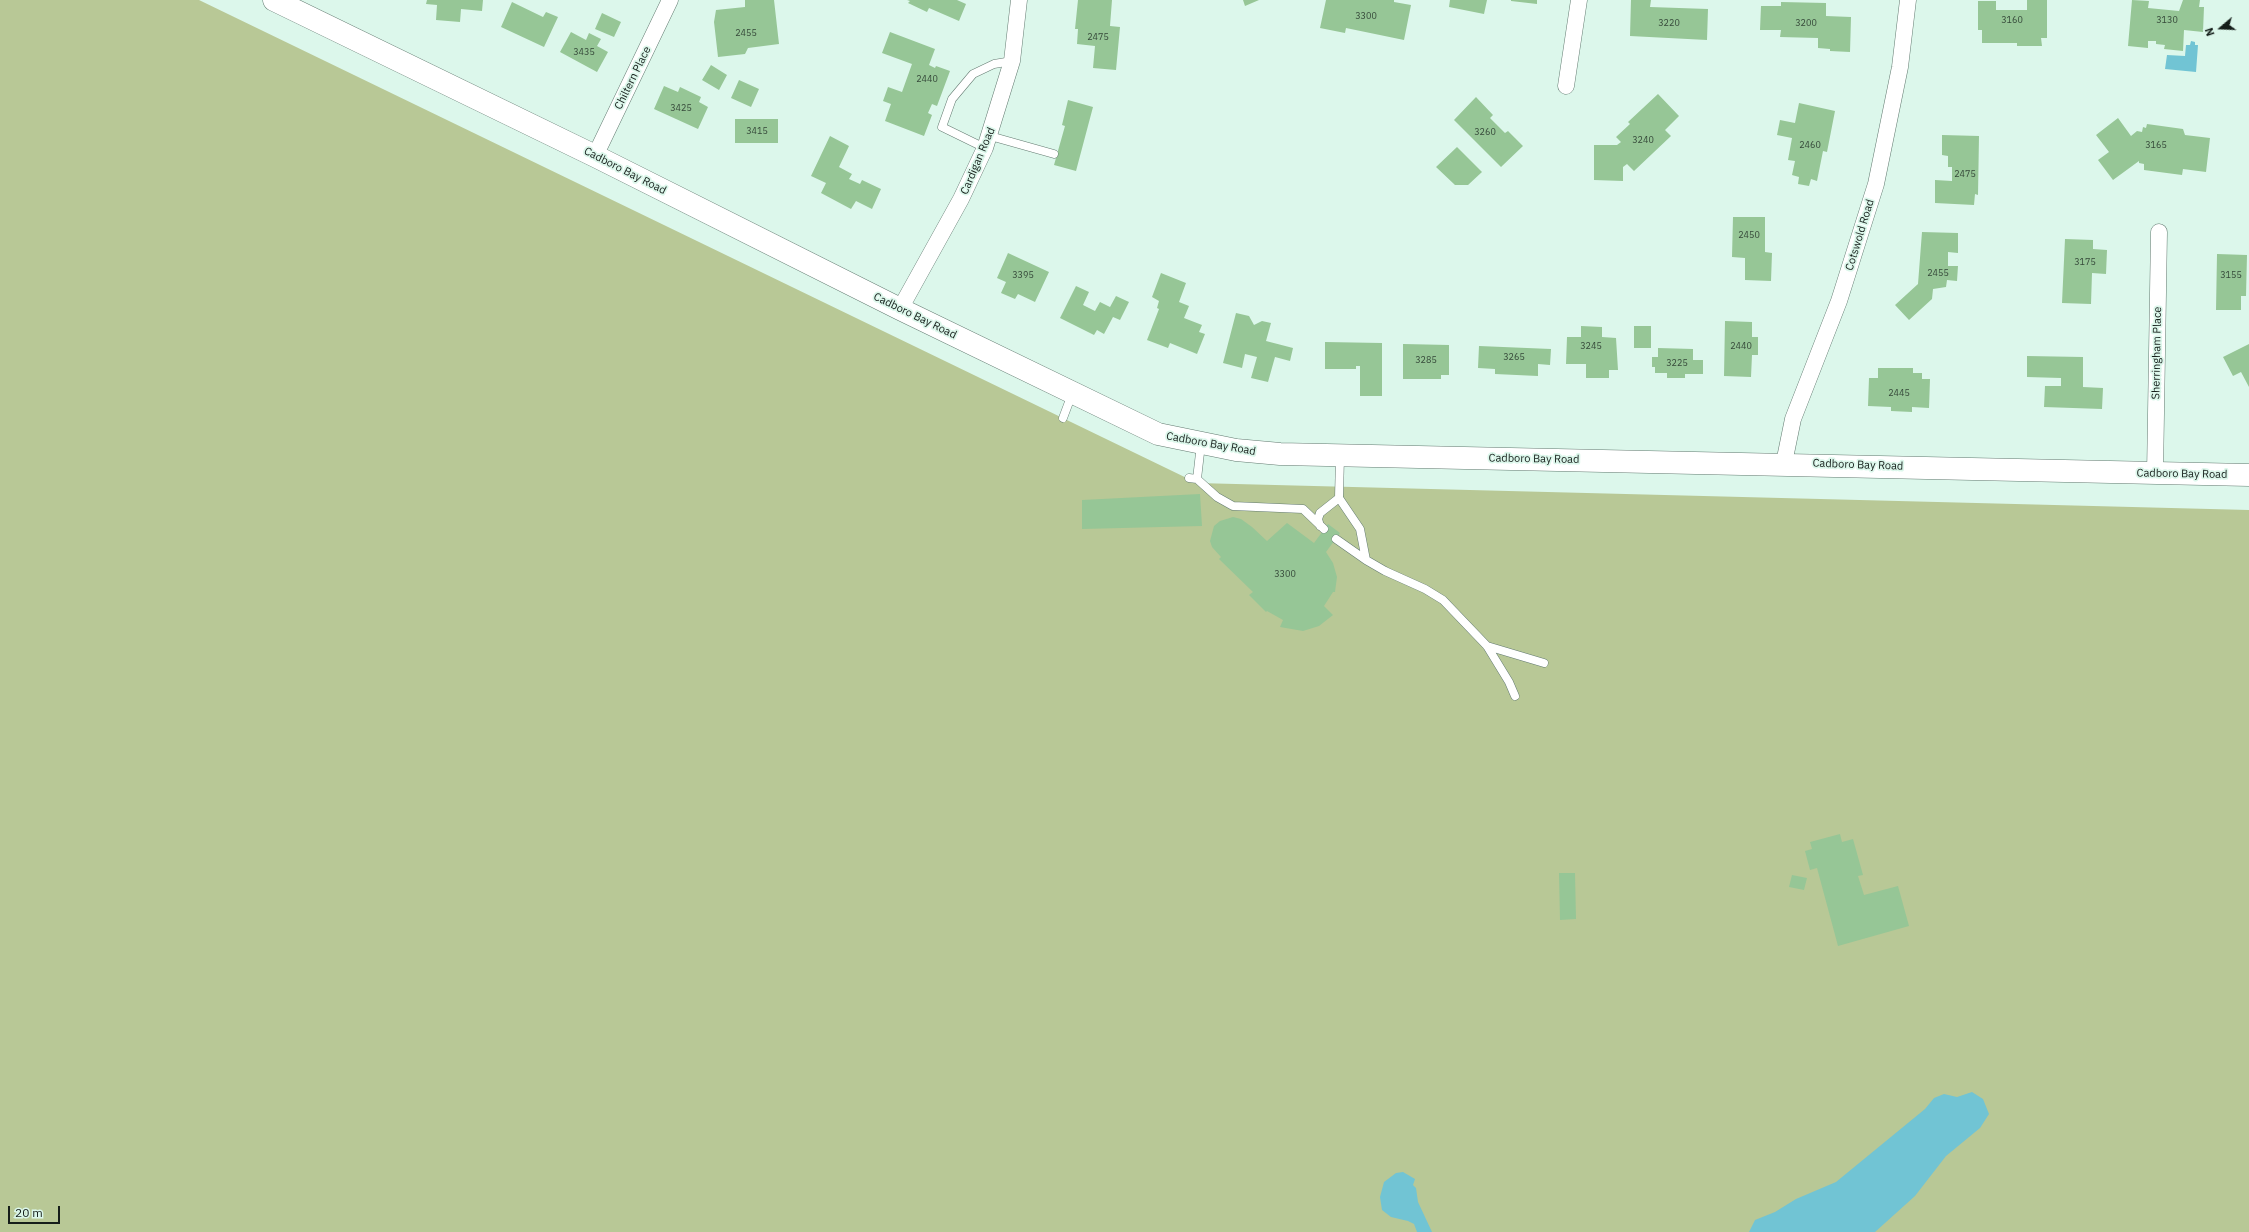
<!DOCTYPE html>
<html>
<head>
<meta charset="utf-8">
<style>
  body { margin:0 }
  #map { position:relative; width:2249px; height:1232px; overflow:hidden; background:#dcf7eb; font-family:"IBM Plex Sans",sans-serif }
  canvas { display:block }
  .north { position:absolute; left:2201px; top:8px; width:40px; height:40px; -webkit-text-stroke:3px #dcf7eb; paint-order:stroke; rotate:251deg; font-size:11px; font-weight:700; line-height:16px; text-align:center; color:#151e1a }
  .north::after { content:''; display:block; margin:auto; width:14px; height:18px; background:#151e1a; clip-path:polygon(50% 0,100% 100%,50% 72%,0 100%) }
  .scale { position:absolute; left:8px; top:1206px; width:52px; height:18px; box-sizing:border-box; border:2px solid #151e1a; border-top:0; padding-left:5px; font-size:12px; line-height:14px; white-space:nowrap; color:#151e1a; -webkit-text-stroke:3px #dcf7eb; paint-order:stroke }
</style>
</head>
<body>
<div id="map">
<canvas width="2249" height="1232"></canvas>
<div class="north">N</div>
<div class="scale">20 m</div>
</div>
<script>
const context = document.querySelector('canvas').getContext('2d');
context.lineJoin = 'round';
function fillPath(path, color) {
  context.fillStyle = color;
  context.fill(path, 'evenodd');
}
function toPath(rows) {
  const path = new Path2D();
  for (const r of rows) {
    path.moveTo(r[0], r[1]);
    for (let i = 2; i < r.length; i += 2) path.lineTo(r[i], r[i + 1]);
  }
  return path;
}
function trace(path, color, width, dash) {
  context.strokeStyle = color;
  context.lineWidth = width;
  context.lineCap = dash ? 'butt' : 'round';
  context.setLineDash(dash || []);
  context.stroke(path);
}
function write(font, color, halo, rows, align = 'center') {
  context.font = font + ' "IBM Plex Sans",sans-serif';
  context.lineWidth = 3.5;
  context.setLineDash([]);
  context.textBaseline = 'middle';
  context.strokeStyle = halo;
  context.fillStyle = color;
  for (const [text, x, y, turn = 0] of rows) {
    context.save();
    context.translate(x, y);
    context.rotate((+turn || 0) * Math.PI / 180);
    context.textAlign = isNaN(turn) ? turn : align;
    if (halo) context.strokeText(text, 0, 0);
    context.fillText(text, 0, 0);
    context.restore();
  }
}
fillPath(toPath([
  [0,0,199,0,1197,483,2249,510,2249,1232,0,1232]
]), '#b8c896');
fillPath(toPath([
  [2191,41,2195,42,2195,45,2198,45,2196,72,2165,69,2167,55,2185,56,2186,45,2190,45],
  [1972,1092,1983,1099,1989,1114,1980,1128,1946,1156,1915,1196,1875,1232,1749,1232,1755,1220,1775,1212,1796,1199,1836,1182,1925,1109,1934,1098,1944,1094,1957,1097],
  [1403,1172,1415,1179,1413,1185,1416,1188,1418,1202,1432,1232,1417,1232,1414,1224,1408,1221,1391,1217,1382,1210,1380,1197,1384,1182,1396,1173]
]), '#71c4d4');
fillPath(toPath([
  [427,0,483,0,482,11,461,9,460,22,436,20,437,5,426,4],
  [745,0,774,0,779,44,748,48,745,54,718,57,714,22,716,10,745,7],
  [907,0,957,0,966,4,959,21,929,8,927,12,908,3,910,1],
  [1078,0,1112,0,1110,26,1120,27,1116,70,1093,68,1095,46,1077,44,1078,29,1075,29],
  [1243,0,1259,0,1245,6],
  [1326,0,1394,0,1394,2,1411,5,1404,40,1346,28,1345,33,1320,28],
  [1450,0,1487,0,1484,14,1449,7],
  [1537,0,1537,4,1511,1,1511,0],
  [1631,0,1651,0,1650,7,1708,9,1707,40,1630,36],
  [2027,0,2047,0,2047,38,2041,38,2042,46,2017,46,2017,43,1982,43,1982,30,1978,30,1978,1,1996,1,1996,10,2027,10],
  [2132,0,2149,1,2148,8,2179,11,2183,0,2200,0,2199,7,2204,7,2203,32,2184,30,2183,51,2164,49,2165,45,2156,44,2156,41,2148,41,2148,48,2128,46],
  [512,2,543,17,546,12,558,17,544,47,501,27],
  [1781,2,1826,3,1826,16,1851,17,1850,52,1830,51,1830,49,1818,48,1818,38,1780,37,1781,30,1760,30,1761,6,1781,6],
  [602,13,621,22,614,37,595,29],
  [571,32,586,40,589,33,601,39,597,46,608,52,597,72,560,52],
  [890,32,935,49,929,65,935,68,936,66,950,71,937,106,932,104,928,113,932,115,924,136,885,121,891,104,883,101,888,87,902,92,912,64,882,53],
  [711,65,727,75,719,90,702,80],
  [739,80,759,89,751,107,731,98],
  [664,86,678,92,680,87,701,97,699,102,708,107,698,129,654,109],
  [1658,94,1679,116,1665,130,1671,136,1634,171,1627,164,1623,167,1623,181,1594,180,1594,145,1617,145,1621,142,1616,137,1630,124,1628,122],
  [1476,97,1493,115,1490,118,1505,133,1508,131,1523,146,1501,167,1454,120],
  [1068,100,1093,107,1076,171,1054,165,1065,126,1062,125],
  [1799,103,1835,111,1827,152,1823,151,1817,181,1811,179,1809,186,1798,184,1799,177,1792,175,1795,161,1788,160,1792,138,1777,135,1780,120,1795,123],
  [2118,118,2131,136,2137,131,2142,132,2143,127,2146,128,2147,124,2183,129,2185,135,2210,138,2206,172,2183,169,2182,175,2144,170,2144,164,2139,163,2139,161,2113,180,2098,160,2109,152,2096,135],
  [735,119,778,119,778,143,735,143],
  [1942,135,1979,136,1978,195,1975,194,1974,205,1935,203,1935,180,1952,181,1952,167,1948,167,1948,156,1942,155],
  [830,136,849,146,839,167,852,174,849,179,860,184,862,180,881,189,872,209,856,201,851,209,821,193,826,183,811,176],
  [1457,147,1482,172,1468,185,1455,185,1436,167],
  [1733,217,1765,217,1765,252,1772,253,1771,281,1745,280,1745,258,1732,257],
  [1922,232,1958,233,1958,253,1948,252,1948,266,1958,266,1957,281,1947,280,1946,287,1933,289,1932,299,1909,320,1895,305,1918,284],
  [2065,239,2093,240,2093,249,2107,250,2106,274,2092,273,2091,304,2062,303],
  [1008,253,1049,272,1035,302,1018,294,1015,299,1001,293,1006,282,997,278],
  [2217,254,2247,255,2246,296,2241,296,2241,310,2216,310],
  [1161,273,1186,283,1179,302,1189,306,1184,318,1202,325,1199,332,1205,334,1197,354,1170,343,1168,348,1147,340,1159,309,1157,308,1159,301,1152,297],
  [1076,286,1089,292,1083,305,1095,311,1100,302,1110,307,1116,296,1129,302,1120,320,1113,317,1104,334,1097,330,1094,335,1060,318],
  [1236,313,1249,316,1254,325,1262,321,1271,323,1266,341,1293,348,1290,361,1275,357,1268,382,1251,378,1257,357,1245,354,1242,368,1223,363],
  [1725,321,1752,322,1752,337,1758,337,1758,355,1752,355,1751,377,1724,376],
  [1581,326,1602,327,1602,337,1616,338,1618,370,1609,370,1609,378,1586,378,1586,364,1566,364,1567,337,1581,337],
  [1634,326,1651,326,1651,348,1634,348],
  [1325,342,1382,343,1382,396,1360,396,1360,366,1356,366,1356,369,1325,369],
  [1403,344,1449,345,1449,375,1441,375,1441,379,1403,379],
  [2249,344,2249,387,2241,372,2233,376,2223,357],
  [1479,346,1551,349,1550,365,1538,364,1538,376,1495,374,1495,369,1478,368],
  [1658,348,1693,349,1693,360,1703,360,1703,374,1685,374,1685,378,1667,378,1667,373,1655,373,1655,367,1652,367,1652,357,1658,357],
  [2027,356,2083,357,2083,387,2103,388,2102,409,2044,407,2045,386,2061,386,2061,378,2027,377],
  [1878,368,1913,368,1913,373,1922,373,1922,379,1930,379,1929,408,1912,407,1912,412,1891,411,1891,407,1868,406,1869,378,1878,378],
  [1200,494,1202,526,1082,529,1082,500],
  [1233,517,1241,519,1252,527,1267,541,1287,523,1314,543,1328,524,1340,533,1326,552,1333,563,1337,577,1335,592,1333,592,1324,606,1333,615,1319,626,1303,631,1280,627,1283,620,1267,611,1266,612,1249,595,1253,592,1219,559,1221,557,1212,547,1210,541,1214,526,1220,521],
  [1840,834,1842,842,1853,839,1863,875,1858,876,1864,895,1898,886,1909,926,1838,946,1817,868,1810,870,1805,851,1812,849,1810,842],
  [1559,873,1575,873,1576,919,1560,920],
  [1792,875,1807,878,1804,890,1789,887]
]), '#96c696');
const lane = toPath([
  [990,136,1054,154],
  [985,148,942,127,952,99,973,74,994,64,1012,61],
  [1063,418,1072,394],
  [1340,456,1339,498,1360,529,1366,560,1385,571,1425,589,1443,600,1487,646,1509,682,1515,696],
  [1189,478,1197,479,1201,444],
  [1197,479,1217,497,1233,506,1303,509,1324,529],
  [1320,526,1318,519,1320,513,1339,498],
  [1336,539,1366,560],
  [1487,646,1544,663]
]);
const street = toPath([
  [1566,86,1579,0],
  [595,156,670,0],
  [900,309,961,199,985,148,1012,61,1019,0],
  [1784,463,1793,419,1839,301,1876,184,1900,67,1908,0],
  [2155,474,2159,232]
]);
const secondary = toPath([
  [274,0,595,156,900,309,1158,434,1236,450,1280,454,2249,475]
]);
trace(lane, '#637b71', 9);
trace(street, '#637b71', 17);
trace(secondary, '#637b71', 23);
trace(lane, '#fff', 8);
trace(street, '#fff', 16);
trace(secondary, '#fff', 22);
write('9px', '#354839', null, [
  ["3300",1366,16],
  ["3160",2012,20],
  ["3130",2167,20],
  ["3220",1669,23],
  ["3200",1806,23],
  ["2455",746,33],
  ["2475",1098,37],
  ["3435",584,52],
  ["2440",927,79],
  ["3425",681,108],
  ["3415",757,131],
  ["3260",1485,132],
  ["3240",1643,140],
  ["2460",1810,145],
  ["3165",2156,145],
  ["2475",1965,174],
  ["2450",1749,235],
  ["3175",2085,262],
  ["2455",1938,273],
  ["3395",1023,275],
  ["3155",2231,275],
  ["3245",1591,346],
  ["2440",1741,346],
  ["3265",1514,357],
  ["3285",1426,360],
  ["3225",1677,363],
  ["2445",1899,393],
  ["3300",1285,574]
]);
write('11px', '#151e1a', '#dcf7eb', [
  ["Chiltern Place",633,78,-64],
  ["Cardigan Road",978,161,-67],
  ["Cadboro Bay Road",625,171,27],
  ["Cotswold Road",1860,235,-73],
  ["Cadboro Bay Road",915,316,26],
  ["Sherringham Place",2157,353,-89],
  ["Cadboro Bay Road",1211,444,10],
  ["Cadboro Bay Road",1534,459,1],
  ["Cadboro Bay Road",1858,465,2],
  ["Cadboro Bay Road",2182,474,1]
]);
</script>
</body>
</html>
